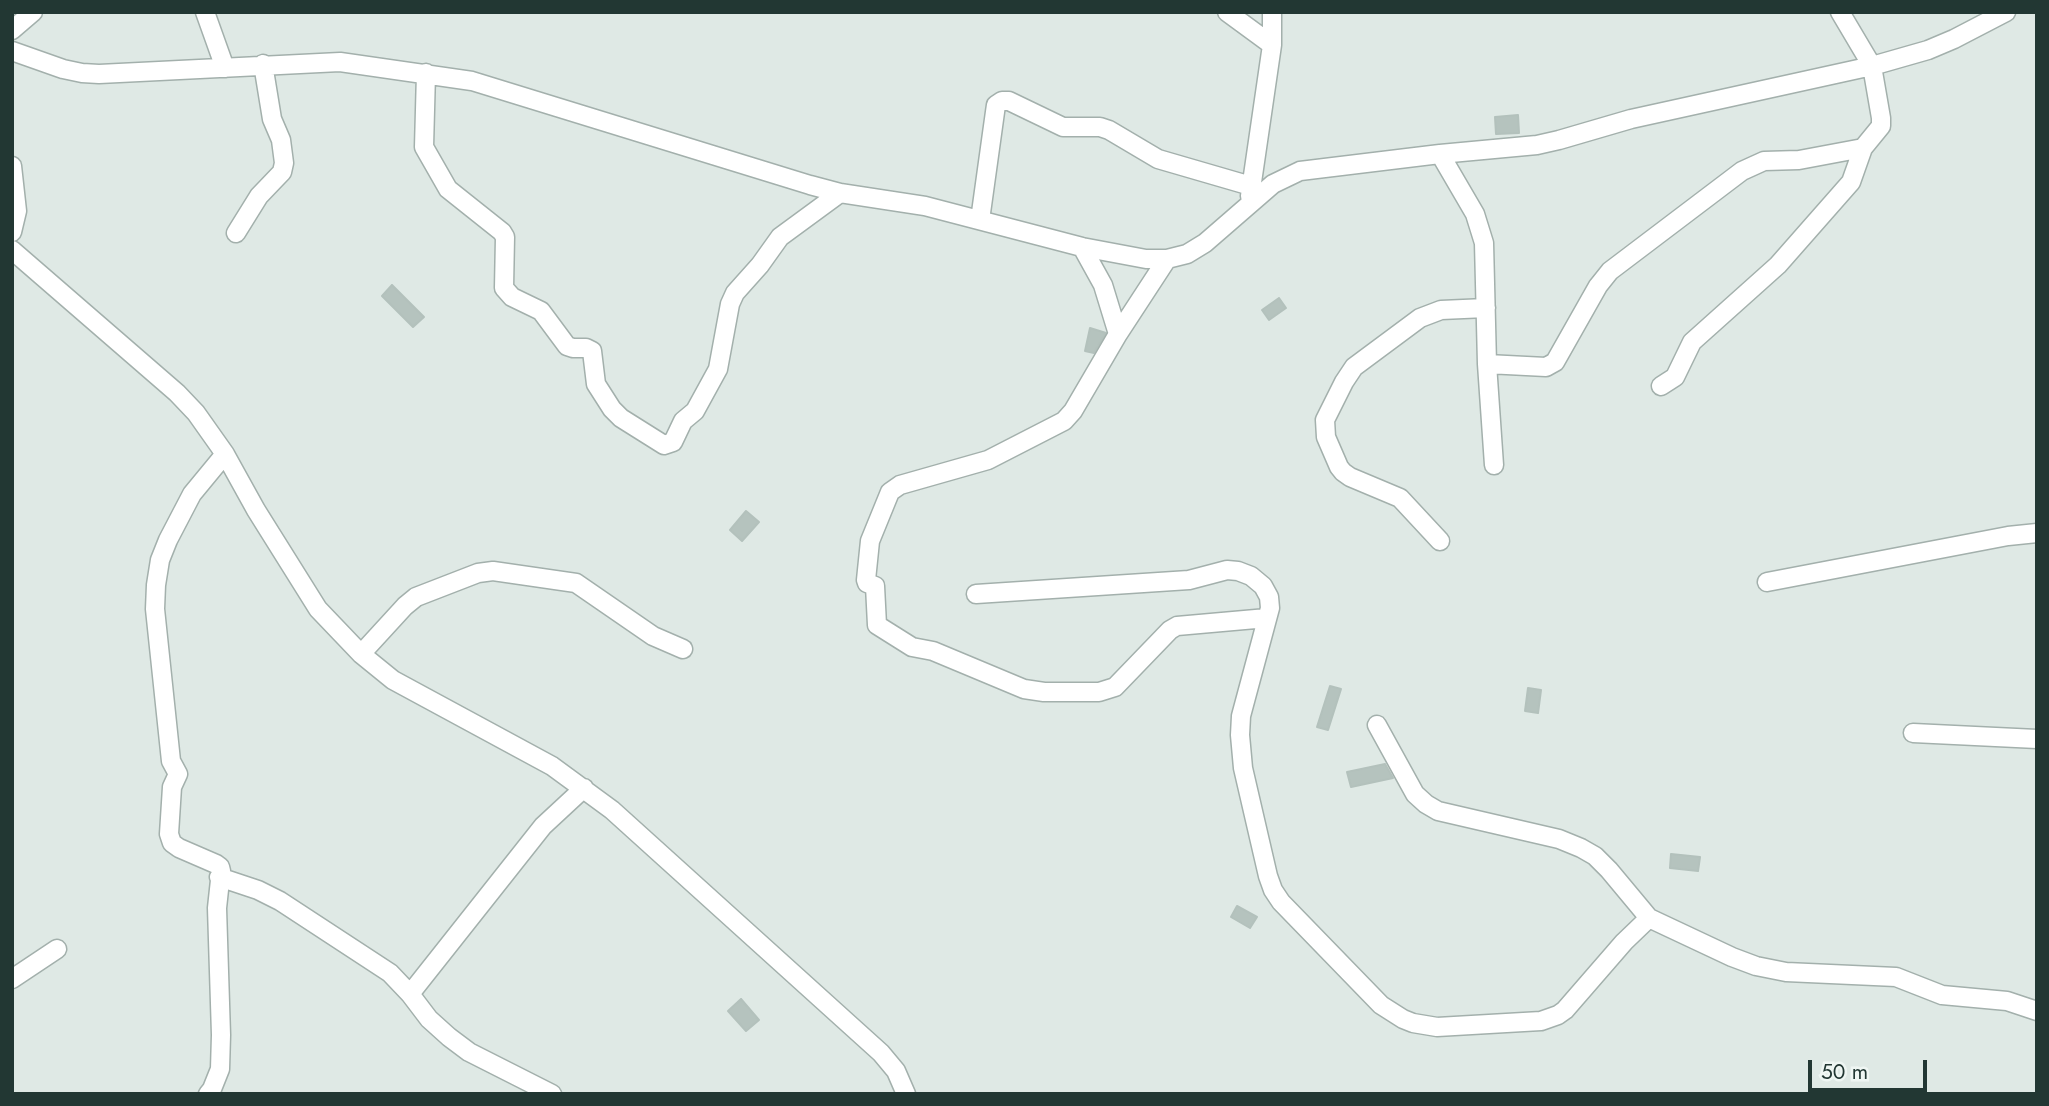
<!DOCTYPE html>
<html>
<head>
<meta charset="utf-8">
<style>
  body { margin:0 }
  #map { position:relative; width:2049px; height:1106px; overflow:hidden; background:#dfe9e5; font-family:Jost,sans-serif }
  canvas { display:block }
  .frame { position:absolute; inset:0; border:14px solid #223733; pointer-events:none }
  .scale { position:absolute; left:1808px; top:1060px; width:119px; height:32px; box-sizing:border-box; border:4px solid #223733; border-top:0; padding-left:9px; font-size:21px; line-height:24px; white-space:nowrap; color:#223733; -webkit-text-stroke:5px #eff6f3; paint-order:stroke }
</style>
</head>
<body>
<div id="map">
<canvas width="2049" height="1106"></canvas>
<div class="frame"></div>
<div class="scale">50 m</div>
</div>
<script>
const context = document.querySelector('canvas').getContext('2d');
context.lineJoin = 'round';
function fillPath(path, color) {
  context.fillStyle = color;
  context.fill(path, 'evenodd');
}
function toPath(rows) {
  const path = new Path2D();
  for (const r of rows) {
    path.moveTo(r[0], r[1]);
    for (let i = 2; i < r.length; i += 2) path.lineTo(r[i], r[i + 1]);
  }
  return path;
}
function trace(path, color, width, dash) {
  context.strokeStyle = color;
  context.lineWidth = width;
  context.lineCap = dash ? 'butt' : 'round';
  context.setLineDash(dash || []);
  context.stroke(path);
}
const building = toPath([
  [1518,115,1519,133,1496,134,1495,117,1518,115],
  [392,285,424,317,413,327,382,296,392,285],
  [1279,298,1286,308,1269,320,1262,310,1279,298],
  [1090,328,1106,333,1094,353,1085,351,1090,328],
  [746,511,759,522,742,541,730,530,746,511],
  [1330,686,1341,689,1328,730,1317,727,1330,686],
  [1528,688,1541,690,1538,713,1525,711,1528,688],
  [1385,764,1393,778,1351,787,1347,772,1385,764],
  [1671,854,1700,857,1698,871,1670,868,1671,854],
  [1237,906,1257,917,1250,928,1231,917,1237,906],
  [741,999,759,1020,746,1031,728,1011,741,999]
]);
fillPath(building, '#b5c3be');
trace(building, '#b3c1bc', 2);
const minor = toPath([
  [205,12,225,68],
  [1227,12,1272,45],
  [12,30,33,12],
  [12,51,63,69,82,73,99,74,340,62,472,81,810,185,840,193,925,206,1082,247,1146,259,1167,259,1187,254,1205,243,1273,184,1300,171,1440,154,1537,145,1559,140,1631,119,1872,66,1928,50,1954,39,2006,12],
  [426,73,424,147,448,189,502,232,505,237,504,288,512,297,541,311,567,346,573,348,586,348,592,351,596,384,612,409,621,418,664,445,673,442,683,421,695,411,718,369,730,304,735,293,760,265,780,237,840,193],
  [1440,154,1475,214,1484,243,1487,364,1494,465],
  [12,166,17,211,12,232],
  [1250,196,1272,45,1272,12],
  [980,220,995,112,996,105,1002,101,1009,101,1063,127,1100,127,1109,130,1158,159,1251,186],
  [236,233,259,196,282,172,284,163,281,140,272,119,263,64],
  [1082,247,1103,285,1118,334],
  [12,250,177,393,196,413,225,454,256,510,318,609,361,654,393,680,552,766,612,810,881,1053,896,1071,906,1094],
  [1167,259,1118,334,1073,411,1064,421,988,460,900,485,890,492,870,541,866,580,867,583,875,586,877,625,912,647,933,651,1024,689,1044,692,1099,692,1115,687,1170,630,1177,626,1267,618],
  [1487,364,1546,367,1555,362,1598,286,1610,271,1742,171,1764,161,1799,160,1863,148],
  [1661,386,1675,377,1692,342,1778,265,1851,182,1863,148,1881,126,1881,118,1872,66,1840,12],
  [1440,541,1400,498,1350,477,1343,472,1339,467,1326,437,1325,420,1344,382,1354,367,1420,318,1441,310,1486,308],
  [1767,582,2008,536,2037,533],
  [976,594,1189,580,1227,570,1238,571,1251,576,1263,586,1269,597,1270,608,1241,716,1240,735,1243,768,1268,876,1273,890,1281,902,1381,1005,1403,1019,1413,1023,1437,1027,1541,1021,1558,1015,1565,1010,1624,942,1649,918],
  [361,654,405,606,416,597,478,573,493,571,576,583,653,636,683,649],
  [1377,725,1415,794,1426,804,1438,811,1559,839,1581,848,1595,856,1609,870,1649,918,1732,957,1756,966,1786,972,1896,977,1942,995,2007,1001,2037,1011],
  [1913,733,2037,739],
  [219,877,258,890,280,901,390,973,410,994,429,1019,449,1037,469,1052,552,1094],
  [12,979,57,949],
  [410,994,543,826,584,788],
  [208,1094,212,1089,220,1069,221,1035,217,908,221,871,220,867,216,864,179,848,172,843,169,834,172,787,178,774,171,761,155,609,156,585,160,560,168,540,192,494,225,454]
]);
trace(minor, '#a3b0ac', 21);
trace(minor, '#fff', 18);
</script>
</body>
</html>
